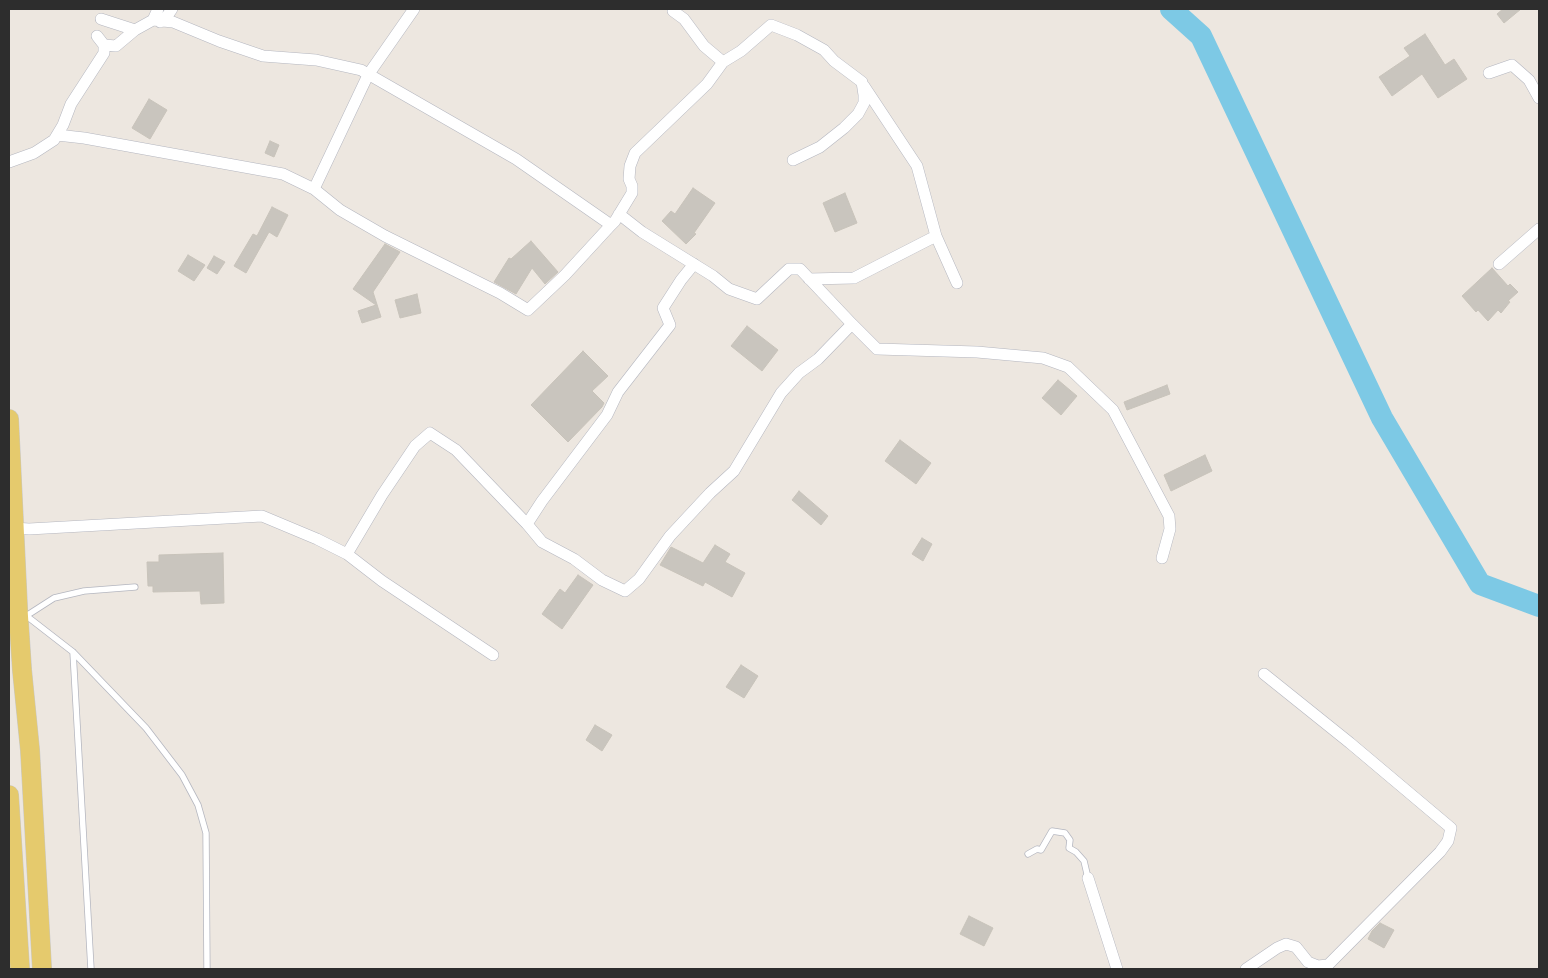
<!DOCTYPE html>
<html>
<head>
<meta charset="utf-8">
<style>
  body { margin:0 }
  #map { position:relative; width:1548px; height:978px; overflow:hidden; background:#ede7e0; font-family:"Work Sans",sans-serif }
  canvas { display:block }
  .frame { position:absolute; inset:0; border:10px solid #2d2d2d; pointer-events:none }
</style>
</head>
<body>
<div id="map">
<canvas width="1548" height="978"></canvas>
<div class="frame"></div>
</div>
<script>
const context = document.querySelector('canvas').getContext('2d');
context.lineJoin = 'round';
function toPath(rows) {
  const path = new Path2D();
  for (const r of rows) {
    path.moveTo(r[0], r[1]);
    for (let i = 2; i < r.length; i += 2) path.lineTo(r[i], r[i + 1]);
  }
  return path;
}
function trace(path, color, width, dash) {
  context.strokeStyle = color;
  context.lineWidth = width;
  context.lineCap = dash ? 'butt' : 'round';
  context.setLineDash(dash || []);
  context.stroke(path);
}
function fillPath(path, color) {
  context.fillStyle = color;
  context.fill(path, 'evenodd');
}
trace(toPath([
  [1171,9,1201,36,1382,418,1480,584,1539,606]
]), '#7dc9e5', 22);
const building = toPath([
  [1503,9,1521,9,1504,23,1497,14,1503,9],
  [1425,34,1445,65,1454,59,1467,79,1438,98,1422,74,1392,96,1379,77,1410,56,1404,48,1425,34],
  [149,99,167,110,150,139,132,128,149,99],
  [270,141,279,145,274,157,265,153,270,141],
  [693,188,715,203,694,233,696,234,686,244,662,221,671,211,675,214,693,188],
  [845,193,857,223,835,232,823,203,845,193],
  [272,207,288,215,277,237,269,232,246,273,234,266,253,234,257,236,272,207],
  [531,241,558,272,545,284,532,268,516,294,494,282,509,258,511,259,531,241],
  [385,244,400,252,373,292,381,317,362,323,358,311,376,305,353,289,385,244],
  [188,255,205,265,194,281,178,271,188,255],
  [214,256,225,262,217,274,207,268,214,256],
  [1492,268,1508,286,1510,284,1518,292,1508,301,1510,302,1501,313,1498,310,1488,321,1478,310,1476,312,1462,296,1492,268],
  [417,294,421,313,400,318,395,300,417,294],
  [747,326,778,350,762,371,731,346,747,326],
  [583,351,608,376,592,391,604,403,602,407,568,442,531,405,583,351],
  [1058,380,1077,396,1061,415,1042,398,1058,380],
  [1167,385,1170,394,1127,410,1124,402,1167,385],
  [900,440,931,463,916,484,885,461,900,440],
  [1205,455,1212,471,1171,491,1164,475,1205,455],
  [799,491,828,516,821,525,792,500,799,491],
  [922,538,932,544,923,561,912,554,922,538],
  [715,545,730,554,725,562,745,573,732,597,705,582,703,586,660,565,671,547,703,563,715,545],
  [223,553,224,603,201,604,200,591,153,592,153,586,148,586,147,562,159,562,159,555,223,553],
  [578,575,593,585,562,629,542,614,560,589,565,593,578,575],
  [741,665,758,676,744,698,726,687,741,665],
  [595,725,612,735,602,751,586,740,595,725],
  [969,916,993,928,984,946,960,934,969,916],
  [1380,923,1394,930,1384,948,1368,939,1372,931,1380,923]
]);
fillPath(building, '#c9c5be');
trace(building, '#c8c3ba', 1);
const lane = toPath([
  [24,614,73,652,146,728,182,775,198,805,206,833,207,969],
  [26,616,54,598,84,591,135,587],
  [73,652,91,969],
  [1028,854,1037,849,1041,850,1052,831,1065,833,1070,840,1069,848,1076,852,1084,861,1088,878]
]);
const street = toPath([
  [158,9,153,20,173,22,219,41,263,56,316,60,361,70,516,159,611,225,615,221,632,193,632,186,629,179,630,166,635,153,707,84,723,62],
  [673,11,684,19,704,46,723,62,741,51,771,25,797,35,824,50,834,61,862,82,864,95,864,103,858,114,844,128,820,147,793,160],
  [101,19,135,30,153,20],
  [160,22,167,16,172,9],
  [97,36,104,45,116,46,135,30],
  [1489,73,1512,65,1529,80,1539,98],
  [864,86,917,166,936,236,957,283],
  [57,135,84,138,283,174,314,189,340,210,385,236,500,293,528,310,565,275,611,225],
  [9,162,34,153,54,140,63,125,71,104,104,53,104,45],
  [314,189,368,75,414,9],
  [1499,264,1539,229],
  [809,279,854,278,936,236],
  [852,324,877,349,977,352,1043,358,1068,367,1113,410,1169,516,1170,529,1162,558],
  [527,524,542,501,607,415,618,392,670,325,663,308,681,280,694,264],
  [14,528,29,529,262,516,317,539,347,554,382,495,415,446,430,433,456,450,527,524,542,542,574,559,602,580,625,591,639,579,670,536,710,493,734,471,781,393,799,373,818,359,852,324,800,269,789,269,757,299,729,289,713,276,642,232,619,214],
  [347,554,382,581,493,655],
  [1088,878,1117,969],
  [1246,969,1277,948,1286,944,1296,947,1308,962,1318,966,1328,965,1440,852,1448,841,1451,828,1350,743,1264,674]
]);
const primary = toPath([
  [9,419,18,609,22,670,30,750,42,969],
  [9,795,20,969]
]);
trace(lane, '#b4b6bf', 7);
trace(street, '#b4b6bf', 12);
trace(primary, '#c8c8c8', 20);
trace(lane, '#fff', 5.5);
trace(street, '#fff', 11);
trace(primary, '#e5ca6d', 19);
</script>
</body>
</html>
